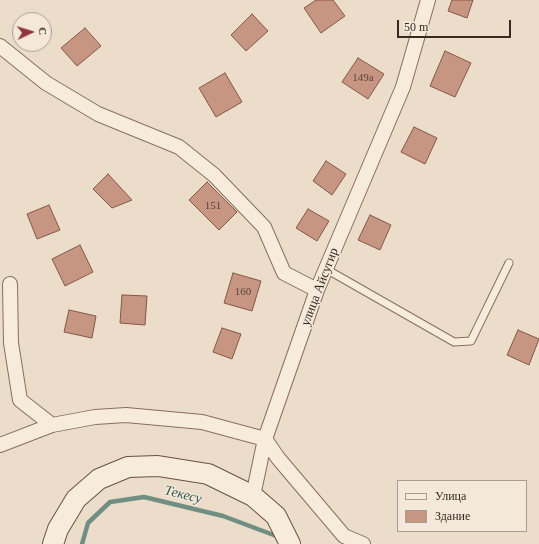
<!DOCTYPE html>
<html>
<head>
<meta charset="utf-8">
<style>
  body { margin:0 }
  #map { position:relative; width:539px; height:544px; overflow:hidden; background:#ecddca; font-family:"Times New Roman",serif }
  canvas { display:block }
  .legend { position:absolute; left:397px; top:480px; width:130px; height:52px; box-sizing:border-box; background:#f3e8d9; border:1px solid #a89c90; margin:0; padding:5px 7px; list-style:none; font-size:12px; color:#382a22 }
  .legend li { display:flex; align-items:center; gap:8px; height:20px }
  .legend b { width:20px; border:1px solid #a89c90 }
  .north { position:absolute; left:12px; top:12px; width:40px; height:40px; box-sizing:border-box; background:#f3e8d9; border:1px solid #a89c90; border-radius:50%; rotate:86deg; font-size:11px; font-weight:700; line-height:16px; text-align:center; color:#382a22 }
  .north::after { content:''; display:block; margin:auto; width:14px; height:18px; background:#913441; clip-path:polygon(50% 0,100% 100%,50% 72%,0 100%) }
  .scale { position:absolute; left:397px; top:20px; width:114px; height:18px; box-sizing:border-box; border:2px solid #382a22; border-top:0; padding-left:5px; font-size:12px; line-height:14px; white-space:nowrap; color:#382a22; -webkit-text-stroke:3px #f3e8d9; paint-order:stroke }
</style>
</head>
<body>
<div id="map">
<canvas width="539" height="544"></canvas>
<ul class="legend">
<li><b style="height:5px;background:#f7ebdc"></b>Улица</li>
<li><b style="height:11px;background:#c69683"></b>Здание</li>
</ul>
<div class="north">С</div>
<div class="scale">50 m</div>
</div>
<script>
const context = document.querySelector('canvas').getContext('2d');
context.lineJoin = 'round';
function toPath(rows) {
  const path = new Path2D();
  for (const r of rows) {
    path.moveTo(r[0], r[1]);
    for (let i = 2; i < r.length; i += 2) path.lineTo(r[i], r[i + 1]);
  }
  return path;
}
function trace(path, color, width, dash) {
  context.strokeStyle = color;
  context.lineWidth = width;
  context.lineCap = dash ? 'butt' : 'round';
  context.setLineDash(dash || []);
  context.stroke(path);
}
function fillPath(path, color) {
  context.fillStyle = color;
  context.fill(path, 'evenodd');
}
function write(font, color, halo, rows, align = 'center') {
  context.font = font + ' "Times New Roman",serif';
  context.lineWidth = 3;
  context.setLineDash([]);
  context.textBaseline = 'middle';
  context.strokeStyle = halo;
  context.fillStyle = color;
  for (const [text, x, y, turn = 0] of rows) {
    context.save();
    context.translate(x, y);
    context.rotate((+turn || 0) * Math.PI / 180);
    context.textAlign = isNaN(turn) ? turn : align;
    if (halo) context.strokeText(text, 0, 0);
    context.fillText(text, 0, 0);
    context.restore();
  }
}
trace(toPath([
  [82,544,88,523,110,502,144,497,223,516,279,537]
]), '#718e83', 4.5);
const building = toPath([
  [316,0,333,0,345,16,321,33,304,8,316,0],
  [452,0,473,0,467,18,448,11,452,0],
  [252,14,268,31,246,51,231,35,252,14],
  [85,28,101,46,77,66,61,48,85,28],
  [445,51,471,63,455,97,430,86,445,51],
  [358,58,384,74,368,99,342,82,358,58],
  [225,73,242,102,216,117,199,88,225,73],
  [414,127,437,138,425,164,401,152,414,127],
  [326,161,346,174,332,195,313,181,326,161],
  [108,174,132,200,112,208,93,189,108,174],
  [207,182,237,212,219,230,189,200,207,182],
  [49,205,60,230,37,239,27,214,49,205],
  [308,209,329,221,317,241,296,228,308,209],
  [370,215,391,225,380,250,358,240,370,215],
  [80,245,93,272,65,286,52,259,80,245],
  [233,273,261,281,252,311,224,303,233,273],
  [122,295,147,296,145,325,120,323,122,295],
  [69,310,96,316,92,338,64,332,69,310],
  [222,328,241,334,232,359,213,352,222,328],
  [518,330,539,339,529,365,507,355,518,330]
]);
fillPath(building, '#c69683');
trace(building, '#845747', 1);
const lane = toPath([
  [326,269,454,342,471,341,509,263]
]);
const street = toPath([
  [0,46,46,83,98,114,179,147,214,175,264,227,284,273,317,290],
  [10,284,11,343,20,400,52,425,95,417,126,415,202,422,265,439,253,496],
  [0,445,52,425],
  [363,544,344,536,278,458,265,439,317,290,403,87,428,0]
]);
const secondary = toPath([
  [53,544,58,529,76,499,99,479,128,467,158,466,208,474,253,496,276,516,290,544]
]);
trace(lane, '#876f5f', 9);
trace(street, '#876f5f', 16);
trace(secondary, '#695142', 22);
trace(lane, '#f7ebdc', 7);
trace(street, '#f7ebdc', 14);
trace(secondary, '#f7ebdc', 20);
write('11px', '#5c453a', null, [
  ["149а",363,78],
  ["151",213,206],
  ["160",243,292]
]);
write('13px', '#382a22', '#f3e8d9', [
  ["улица Айсугир",320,287,-69]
]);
write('italic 14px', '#325750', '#f3e8d9', [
  ["Текесу",183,495,14]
]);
</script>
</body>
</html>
